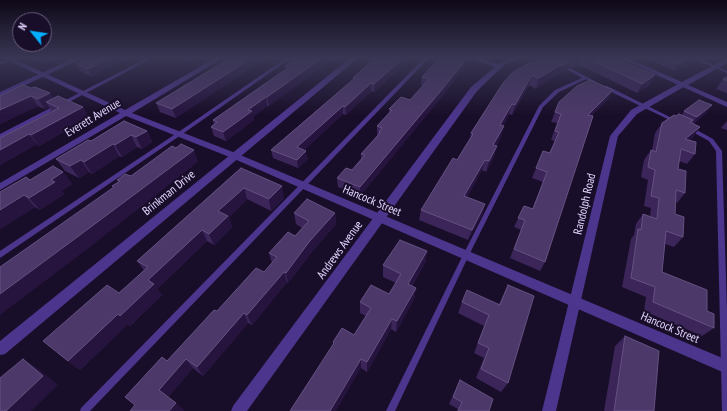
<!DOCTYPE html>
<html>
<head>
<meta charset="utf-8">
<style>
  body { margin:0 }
  #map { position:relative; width:727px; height:411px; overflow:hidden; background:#190e29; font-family:"PT Sans Narrow",sans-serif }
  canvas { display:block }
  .north { position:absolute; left:12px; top:12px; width:40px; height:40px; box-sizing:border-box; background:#190e29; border:1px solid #6a5e7f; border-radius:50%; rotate:300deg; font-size:11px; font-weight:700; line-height:16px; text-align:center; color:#e4d6ff }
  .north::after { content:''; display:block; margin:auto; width:14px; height:18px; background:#02aeff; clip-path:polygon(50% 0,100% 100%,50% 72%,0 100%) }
</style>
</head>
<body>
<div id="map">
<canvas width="727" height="411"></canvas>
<div class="north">N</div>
</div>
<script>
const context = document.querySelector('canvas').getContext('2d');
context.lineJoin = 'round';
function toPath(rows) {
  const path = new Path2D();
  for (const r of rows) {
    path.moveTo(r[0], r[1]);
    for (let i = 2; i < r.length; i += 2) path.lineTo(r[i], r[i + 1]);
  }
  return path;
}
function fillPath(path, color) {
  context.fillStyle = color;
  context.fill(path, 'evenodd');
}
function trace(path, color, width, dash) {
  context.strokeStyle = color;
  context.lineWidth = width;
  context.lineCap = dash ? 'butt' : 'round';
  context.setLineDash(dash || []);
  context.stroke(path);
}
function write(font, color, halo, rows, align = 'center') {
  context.font = font + ' "PT Sans Narrow",sans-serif';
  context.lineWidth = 4;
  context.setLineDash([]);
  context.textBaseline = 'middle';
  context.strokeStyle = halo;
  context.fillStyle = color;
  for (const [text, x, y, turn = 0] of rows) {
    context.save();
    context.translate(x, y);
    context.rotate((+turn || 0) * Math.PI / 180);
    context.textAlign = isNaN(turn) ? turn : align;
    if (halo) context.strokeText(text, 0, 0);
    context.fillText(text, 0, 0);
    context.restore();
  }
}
fillPath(toPath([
  [9,58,15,58,0,65,0,62,9,58],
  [147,58,153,58,0,138,0,134,147,58],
  [286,58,291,58,181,135,0,258,0,251,177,133,286,58],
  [424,58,429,58,90,411,80,411,81,408,424,58],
  [546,58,552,58,598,83,594,84,586,79,559,92,543,107,469,255,395,411,386,411,463,255,539,106,555,90,582,78,546,58],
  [691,58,697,58,727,71,727,73,691,58],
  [603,86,607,86,678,121,678,122,674,122,603,88,603,86],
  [689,128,693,128,713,139,722,151,727,310,727,411,722,411,716,151,709,141,689,130,689,128]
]), '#4c358c');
fillPath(toPath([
  [74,58,83,58,0,97,0,92,74,58],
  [350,58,358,58,5,354,0,355,0,341,350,58],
  [467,58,479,58,499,64,510,58,520,58,504,65,477,91,247,411,231,411,233,406,471,87,495,67,467,58],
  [680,83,683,83,687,85,637,114,618,136,556,411,542,411,610,136,631,110,680,83]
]), '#4c358c');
fillPath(toPath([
  [3,58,12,58,125,110,215,58,223,58,132,113,238,154,727,360,727,374,232,158,126,116,0,190,0,183,120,113,3,58],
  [619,58,628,58,682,82,727,58,727,63,688,85,727,102,727,107,619,58]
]), '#4c358c');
fillPath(toPath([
  [30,58,57,58,44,64],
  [87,58,92,77,80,71,76,64],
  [178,58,195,58,188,62],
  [230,58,176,118,160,112,156,103],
  [296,58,269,106,267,106,253,117,254,120,226,141,214,136,211,127,214,125,213,120,286,69,285,66],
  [375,58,409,58,409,60,374,92,371,91,346,115,343,114,304,150,308,159,298,168,273,158,271,150,353,79,353,78],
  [544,58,614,58,650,85,637,93,584,67,578,66,574,68,569,66,567,71,553,77,536,89,529,85,512,115,509,114,503,126,501,137,496,146,494,157,486,172,482,170,467,197,485,204,482,215,468,240,419,220,421,210,457,160,470,139,471,133,536,62],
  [646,58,696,58,694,61,674,71],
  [466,59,464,67,443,95,360,196,338,187,337,178,352,170,361,159,361,154,378,135,377,135,377,126,389,114,389,109,410,100,423,86,421,85,422,77],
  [727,77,727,93,716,89,723,79],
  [23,85,54,98,89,117,39,146,37,144,0,165,0,138,52,112,49,107,45,109,38,106,0,124,0,96],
  [608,99,591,116,545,262,540,271,510,258,521,230,514,227,524,206,532,209,543,182,532,178,543,151,549,153,555,141,551,140,557,123,551,122,559,102],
  [684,111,706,113,693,124,700,127,693,137,689,140,695,154,687,164,679,161,678,169,685,193,677,203,676,202,675,214,683,237,674,247,665,244,662,272,707,311,714,328,702,336,644,311,646,297,622,287,631,239,634,235,636,224,643,214,650,217,651,208,644,206,648,180,641,177,644,160,651,150,652,150,655,133,662,123,676,116,682,115],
  [727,121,727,130,721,128],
  [147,131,152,142,142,149,137,147,122,157,119,156,92,174,89,172,79,178,65,171,56,159,91,141],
  [241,168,284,198,271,211,247,199,229,217,232,227,214,245,207,241,157,289,162,295,130,326,128,324,80,370,68,361,119,293,144,270,137,261],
  [63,172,72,184,61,191,64,194,40,210,35,207,0,229,30,180],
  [294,213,335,213,336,224,311,253,288,283,287,282,252,325,248,323,203,376,193,368,168,397,176,403,184,411,130,411,135,405,167,361,217,311,264,272,272,263,269,253,295,236,302,228,296,224],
  [427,251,425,263,412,286,416,288,414,299,396,332,391,329,367,372,361,368,333,345,333,342,354,335,366,316,360,313,360,302,389,294,396,283,383,277,383,265],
  [508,285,508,383,501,392,476,378,484,358,474,353,484,326,458,313,462,302,499,304],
  [625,336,654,411,604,411,615,346],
  [460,380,489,411,457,411,458,409,449,404]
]), '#3b2559');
fillPath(toPath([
  [41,58,57,58,44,64],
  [110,58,129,58,92,77,88,69],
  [187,58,195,58,188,62],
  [252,58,267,58,176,118,172,109],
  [322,58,335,58,269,106,267,97],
  [403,58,409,58,409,60,374,92,374,84],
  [579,58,581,58,578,66,574,68,577,59],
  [689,58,696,58,694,61,674,71,679,64],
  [466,59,464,67,443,95,360,196,360,187],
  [571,62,567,71,553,77,536,89,539,78,557,67],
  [532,75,529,85,512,115,515,105],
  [655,75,650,85,637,93,642,84],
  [371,83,371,91,346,115,345,107],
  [613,90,608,99,583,124,588,115],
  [50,93,57,103,46,102,49,107,45,109,38,99],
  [31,96,38,106,0,124,0,110],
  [266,97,267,106,253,117,254,120,226,141,223,132,248,110],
  [512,104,509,114,497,136,500,125],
  [712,105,706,113,691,125,697,117],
  [343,106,343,114,299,155,297,147],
  [83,107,89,117,39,146,31,135],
  [504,126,501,137,490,155,493,145],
  [700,127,693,137,677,149,685,139],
  [147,131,152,142,142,149,136,137],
  [29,134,37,144,0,165,0,150],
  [131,135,137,147,122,157,115,145],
  [113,144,119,156,92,174,84,162],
  [497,146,494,157,486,172,489,161],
  [194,150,198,162,90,247,0,315,0,294],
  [306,151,308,159,298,168,297,160],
  [81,160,89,172,79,178,70,166],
  [485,160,482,170,461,207,464,196],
  [63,172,72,184,61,191,64,194,40,210,29,198,51,180],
  [282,186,284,198,271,211,269,199],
  [244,188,247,199,229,217,232,227,214,245,209,234,218,211],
  [24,195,35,207,0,229,0,210],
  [485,204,482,215,468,240,472,230],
  [335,213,336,224,311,253,288,283,286,273,309,242],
  [202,230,207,241,157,289,162,295,130,326,120,316,148,280],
  [427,251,425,263,406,295,408,284],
  [284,272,287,282,252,325,247,315],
  [416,288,414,299,396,332,397,321],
  [244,313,248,323,203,376,197,367],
  [118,314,128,324,80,370,68,361],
  [392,319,391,329,367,372,367,362],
  [23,359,37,368,58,385,31,411,6,411],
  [186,359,193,368,167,398,159,390],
  [361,359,361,368,336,411,330,411],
  [176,403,184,411,169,411]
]), '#26143e');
const building = toPath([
  [87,58,110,58,88,69,76,64,87,58],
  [230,58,252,58,172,109,156,103,230,58],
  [296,58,322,58,267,97,266,97,248,110,252,111,223,132,211,127,217,122,213,120,289,67,285,66,296,58],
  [375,58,403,58,374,84,371,83,345,107,343,106,297,147,306,151,297,160,271,150,355,78,353,78,375,58],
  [439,58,462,58,466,59,444,87,360,187,337,178,346,168,352,170,365,155,361,154,380,133,379,132,382,128,377,126,392,110,389,109,401,97,410,100,429,79,422,77,439,58],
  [544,58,564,58,571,62,557,67,539,78,532,75,515,105,512,104,500,125,504,126,493,145,497,146,489,161,485,160,464,196,485,204,472,230,421,210,453,158,457,160,473,134,471,133,503,83,513,72,533,61,536,62,544,58],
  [588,58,613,58,655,75,642,84,588,58],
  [666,58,689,58,679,64,666,58],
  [727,77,727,81,723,79,727,77],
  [590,80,613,90,588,115,593,116,545,262,514,249,525,220,518,218,524,206,533,209,547,172,536,168,543,151,550,153,559,132,555,131,561,114,555,112,559,102,577,86,590,80],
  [23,85,31,88,35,87,50,93,38,99,31,96,0,110,0,96,23,85],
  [58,96,83,107,31,135,29,134,0,150,0,138,59,108,46,102,58,96],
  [699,100,712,105,697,117,684,111,699,100],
  [679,114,693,120,690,122,700,127,685,139,696,142,695,154,681,149,678,169,686,171,685,193,676,190,675,214,684,217,683,237,666,231,662,272,707,290,707,311,714,314,714,328,653,302,655,287,631,278,638,229,641,230,643,214,657,219,659,198,651,196,655,170,648,167,651,150,656,152,662,123,674,115,676,116,679,114],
  [124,121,147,131,136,137,131,135,115,145,113,144,84,162,81,160,70,166,56,159,88,140,91,141,124,121],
  [181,144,194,150,80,235,0,294,0,267,114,187,112,186,120,181,117,180,125,174,131,176,172,146,176,148,181,144],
  [53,166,63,172,51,180,55,182,29,198,24,195,0,210,0,192,26,177,30,180,53,166],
  [241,168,282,186,269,199,244,188,218,211,228,216,209,234,202,230,148,280,154,284,120,316,118,314,68,361,43,341,107,285,119,293,148,267,137,261,241,168],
  [307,199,335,213,309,242,286,273,284,272,247,315,244,313,197,367,186,359,159,390,176,403,169,411,130,411,135,405,125,397,162,357,167,361,214,310,217,311,256,268,264,272,277,257,269,253,288,232,295,236,309,221,294,213,307,199],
  [400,240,427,251,408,284,416,288,397,321,392,319,367,362,361,359,330,411,290,411,334,343,333,342,342,328,354,335,371,308,360,302,371,285,389,294,401,274,383,265,400,240],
  [508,285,534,296,508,383,481,369,489,348,478,343,489,315,462,302,467,290,500,305,508,285],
  [625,336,659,351,654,411,614,411,625,336],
  [23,359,43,376,6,411,0,411,0,378,23,359],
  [460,380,493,399,489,411,458,411,462,402,453,397,460,380]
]);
fillPath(building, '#4d386a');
trace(building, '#655182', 1);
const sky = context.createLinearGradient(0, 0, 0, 116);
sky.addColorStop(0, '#0e0817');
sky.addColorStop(0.5, '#383654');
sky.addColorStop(1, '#38365400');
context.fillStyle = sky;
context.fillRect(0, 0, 727, 116);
write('12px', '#e4d6ff', '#190e29', [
  ["Everett Avenue",93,118,-31],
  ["Brinkman Drive",169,193,-39],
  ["Hancock Street",372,201,23],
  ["Randolph Road",585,204,-77],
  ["Andrews Avenue",340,250,-54],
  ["Hancock Street",670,328,23]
]);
</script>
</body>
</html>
